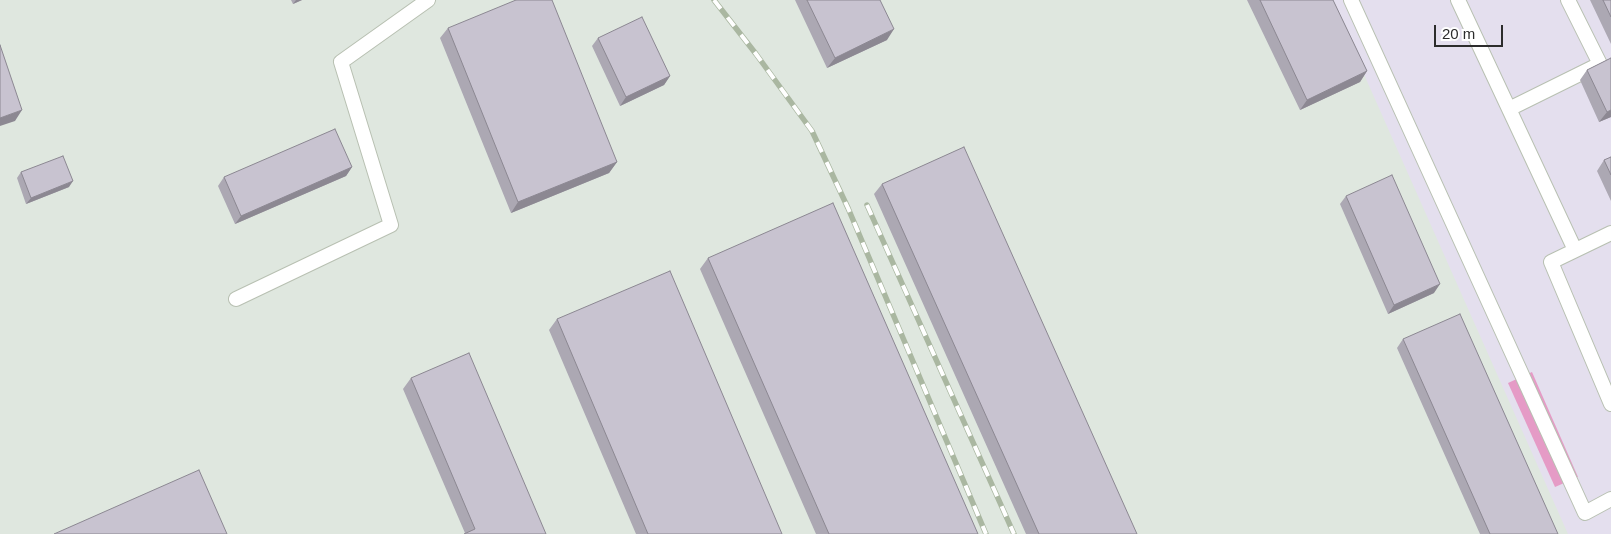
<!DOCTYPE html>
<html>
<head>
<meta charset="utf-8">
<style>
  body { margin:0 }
  #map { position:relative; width:1611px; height:534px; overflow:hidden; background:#e4dfee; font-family:Helvetica,sans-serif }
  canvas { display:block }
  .scale { position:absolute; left:1434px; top:25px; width:69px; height:22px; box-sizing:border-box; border:2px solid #2c2c2c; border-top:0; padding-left:6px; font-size:15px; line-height:18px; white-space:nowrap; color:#2c2c2c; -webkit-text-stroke:4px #fff; paint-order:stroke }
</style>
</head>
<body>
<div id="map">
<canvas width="1611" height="534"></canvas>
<div class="scale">20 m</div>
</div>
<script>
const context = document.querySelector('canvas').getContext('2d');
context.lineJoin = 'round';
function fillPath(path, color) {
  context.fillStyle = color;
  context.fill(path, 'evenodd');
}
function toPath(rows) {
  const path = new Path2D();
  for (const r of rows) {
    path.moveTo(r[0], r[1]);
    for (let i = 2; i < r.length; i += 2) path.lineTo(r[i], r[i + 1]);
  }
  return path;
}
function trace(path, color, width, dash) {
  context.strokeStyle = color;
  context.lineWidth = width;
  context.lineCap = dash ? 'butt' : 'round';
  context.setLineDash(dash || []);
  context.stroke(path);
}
fillPath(toPath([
  [0,0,1331,0,1568,534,0,534]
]), '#dfe7df');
fillPath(toPath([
  [1532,372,1578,477,1555,487,1508,383]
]), '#e59bc6');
const service = toPath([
  [1351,0,1585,513,1611,499],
  [1458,0,1575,250],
  [1509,109,1600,64,1568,0],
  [236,299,391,225,341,62,428,0],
  [1611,404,1551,262,1611,233]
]);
trace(service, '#b8c0b2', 16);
trace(service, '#fff', 14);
const rail = toPath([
  [714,0,756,54,812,131,848,208,986,534],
  [867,205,1014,534]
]);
trace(rail, '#aab7a1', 5.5);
trace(rail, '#fff', 4, [11]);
fillPath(toPath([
  [291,0,302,0,293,4],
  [795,0,880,0,887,40,827,68],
  [1247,0,1333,0,1367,71,1360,82,1300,110],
  [1590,0,1611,0,1611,44],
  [448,28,617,162,609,173,511,213,440,38],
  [598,38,670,76,664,85,620,106,592,46],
  [1611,58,1611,117,1599,122,1580,80,1587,70],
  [1611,157,1611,201,1597,171,1604,160],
  [352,167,346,176,235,224,218,186,224,177],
  [21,172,69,187,26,204,17,178],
  [882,184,1137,534,1026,534,874,194],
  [1346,196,1434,293,1388,314,1340,204],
  [708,258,978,534,816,534,700,269],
  [557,319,782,534,636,534,549,330],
  [1403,339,1558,534,1480,534,1397,348],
  [411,378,546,534,465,533,403,389]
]), '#aca8b3');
fillPath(toPath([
  [296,0,302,0,293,4],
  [894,29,887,40,827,68,835,58],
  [1367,71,1360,82,1300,110,1307,100],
  [670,76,664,85,620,106,626,97],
  [22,110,15,121,0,126,0,118],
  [1611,110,1611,117,1599,122,1607,112],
  [617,162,609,173,511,213,518,202],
  [352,167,346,176,235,224,241,216],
  [73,181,69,187,26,204,31,198],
  [1440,284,1434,293,1388,314,1394,305]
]), '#8c8892');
const building = toPath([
  [516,0,552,0,617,162,518,202,448,28,516,0],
  [807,0,880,0,894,29,835,58,807,0],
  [1260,0,1333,0,1367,71,1307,100,1260,0],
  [1603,0,1611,0,1611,17,1603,0],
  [642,17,670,76,626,97,598,38,642,17],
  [0,45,22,110,0,118,0,45],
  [1611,58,1611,110,1607,112,1587,70,1611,58],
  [335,129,352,167,241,216,224,177,335,129],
  [964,147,1137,534,1039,534,882,184,964,147],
  [63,156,73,181,31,198,21,172,63,156],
  [1611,157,1611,175,1604,160,1611,157],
  [1392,175,1440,284,1394,305,1346,196,1392,175],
  [833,203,978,534,829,534,708,258,833,203],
  [670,271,782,534,648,534,557,319,670,271],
  [1460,314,1558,534,1490,534,1403,339,1460,314],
  [469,353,546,534,464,534,475,529,411,378,469,353],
  [199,470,227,534,54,534,199,470]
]);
fillPath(building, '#c8c3d0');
trace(building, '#8c8892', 1);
</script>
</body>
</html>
